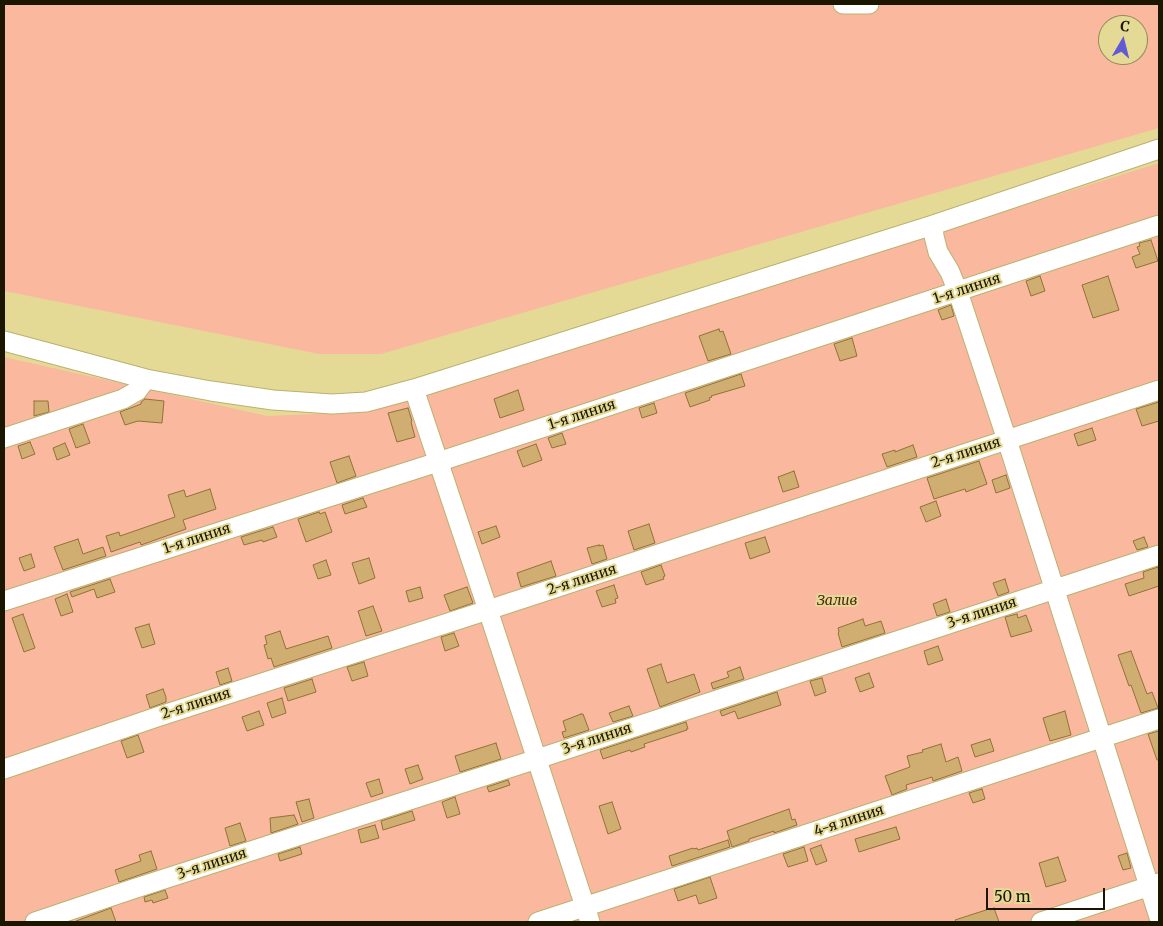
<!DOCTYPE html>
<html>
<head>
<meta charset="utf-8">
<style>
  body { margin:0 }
  #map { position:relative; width:1163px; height:926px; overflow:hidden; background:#e4da96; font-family:Merriweather,serif }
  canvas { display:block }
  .frame { position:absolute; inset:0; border:5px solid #1a1600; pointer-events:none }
  .north { position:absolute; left:1098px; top:15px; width:50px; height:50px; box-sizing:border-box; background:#e4da96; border:1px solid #938c5a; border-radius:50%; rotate:8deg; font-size:14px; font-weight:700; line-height:20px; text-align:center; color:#1a1600 }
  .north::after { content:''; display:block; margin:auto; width:18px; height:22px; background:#615ad3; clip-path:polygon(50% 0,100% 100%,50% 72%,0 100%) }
  .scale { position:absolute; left:986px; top:888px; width:119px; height:22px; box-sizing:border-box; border:2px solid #1a1600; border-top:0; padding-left:6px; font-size:15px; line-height:18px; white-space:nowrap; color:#1a1600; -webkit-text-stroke:4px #e4da96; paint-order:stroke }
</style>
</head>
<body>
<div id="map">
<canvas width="1163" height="926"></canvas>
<div class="frame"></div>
<div class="north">С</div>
<div class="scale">50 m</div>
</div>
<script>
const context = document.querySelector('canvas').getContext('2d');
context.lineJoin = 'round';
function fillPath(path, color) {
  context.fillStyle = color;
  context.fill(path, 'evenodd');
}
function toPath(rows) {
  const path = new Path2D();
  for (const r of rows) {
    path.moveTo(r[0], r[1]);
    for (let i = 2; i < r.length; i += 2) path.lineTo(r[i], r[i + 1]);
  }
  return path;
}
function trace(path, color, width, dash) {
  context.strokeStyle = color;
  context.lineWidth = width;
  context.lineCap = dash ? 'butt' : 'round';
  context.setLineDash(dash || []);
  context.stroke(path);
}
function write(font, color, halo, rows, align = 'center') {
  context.font = font + ' Merriweather,serif';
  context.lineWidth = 4;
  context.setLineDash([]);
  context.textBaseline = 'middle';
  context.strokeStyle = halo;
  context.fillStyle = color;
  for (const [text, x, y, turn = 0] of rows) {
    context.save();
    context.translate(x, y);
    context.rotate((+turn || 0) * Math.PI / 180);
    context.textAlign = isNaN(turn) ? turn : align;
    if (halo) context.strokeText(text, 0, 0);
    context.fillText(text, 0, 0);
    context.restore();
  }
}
fillPath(toPath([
  [4,4,1159,4,1159,128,381,354,319,354,4,291],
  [1108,25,1138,25,1138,55,1108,55],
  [1159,163,1159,922,4,922,4,357,267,416,340,413,424,393]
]), '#fab89f');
const building = toPath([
  [1151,240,1158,261,1136,268,1132,257,1140,254,1137,247,1140,246,1139,243,1151,240],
  [1040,276,1045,291,1031,296,1026,281,1040,276],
  [1108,276,1119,310,1093,318,1082,285,1108,276],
  [951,305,954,316,942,320,938,310,951,305],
  [719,329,720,332,723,331,731,354,708,361,699,336,719,329],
  [852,338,857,356,840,361,834,344,852,338],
  [741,374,745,386,711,396,712,397,709,398,710,400,690,407,685,393,741,374],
  [518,390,524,410,500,418,494,399,518,390],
  [145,399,164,401,162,423,138,421,125,425,120,412,141,404,141,402,145,399],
  [34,401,48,401,49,412,34,416,34,401],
  [1159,402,1159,421,1142,426,1136,409,1159,402],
  [654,403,657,413,642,418,639,408,654,403],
  [408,408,412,421,411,422,415,437,397,442,388,413,408,408],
  [83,424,90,443,76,448,69,429,83,424],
  [1092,428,1096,440,1078,446,1074,434,1092,428],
  [562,433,566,444,552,448,548,438,562,433],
  [30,442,35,454,22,459,18,446,30,442],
  [65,443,70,455,57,460,53,448,65,443],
  [536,444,542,460,523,467,517,451,536,444],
  [913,445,917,457,887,467,882,454,895,450,895,452,913,445],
  [349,456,356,476,337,483,330,462,349,456],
  [979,461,987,484,966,492,965,489,934,499,927,478,979,461],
  [794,471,799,487,783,492,778,477,794,471],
  [1006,475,1010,488,996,493,992,480,1006,475],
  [210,489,216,509,183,520,186,529,141,545,140,542,111,552,106,536,119,532,120,536,175,517,168,495,184,490,186,497,210,489],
  [363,498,367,507,345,514,342,505,363,498],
  [936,501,941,516,926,522,920,507,936,501],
  [319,512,320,514,325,512,332,532,306,542,298,519,319,512],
  [649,524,655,543,634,550,628,531,649,524],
  [496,526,500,537,482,544,478,532,496,526],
  [273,527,277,537,263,542,262,540,244,545,241,537,273,527],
  [765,537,770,552,750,559,745,543,765,537],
  [1144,537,1148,547,1137,550,1133,541,1144,537],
  [78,539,83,554,103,547,106,556,63,570,54,547,78,539],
  [599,545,599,546,603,545,607,559,592,564,587,548,599,545],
  [31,554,35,567,24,571,19,558,31,554],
  [369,558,375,578,359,584,352,563,369,558],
  [326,560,331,575,318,579,313,565,326,560],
  [551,561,556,576,521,587,517,573,551,561],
  [661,565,665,576,663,577,664,579,646,585,641,572,661,565],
  [1158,567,1159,573,1159,586,1129,596,1125,584,1144,578,1143,572,1158,567],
  [110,579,115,592,97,598,94,589,72,597,70,592,110,579],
  [1005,579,1009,592,998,596,993,583,1005,579],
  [614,585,618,598,615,599,616,603,602,607,596,591,614,585],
  [420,587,423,598,409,602,406,591,420,587],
  [467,587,473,603,450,611,444,595,467,587],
  [67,594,73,612,61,616,55,599,67,594],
  [946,599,950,612,937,616,933,604,946,599],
  [373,606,382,631,366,636,358,611,373,606],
  [23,614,35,648,24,652,12,618,23,614],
  [1017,614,1018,618,1026,615,1032,631,1011,637,1005,617,1017,614],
  [863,619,865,626,881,621,885,633,842,647,838,633,839,632,838,628,863,619],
  [149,624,155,644,142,648,135,628,149,624],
  [280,631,286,649,328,636,332,648,274,667,271,658,268,659,264,645,267,644,265,636,280,631],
  [454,633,459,646,445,651,441,637,454,633],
  [938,646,943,660,928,665,924,651,938,646],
  [1131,651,1147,694,1152,692,1158,708,1141,713,1131,685,1129,686,1118,655,1131,651],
  [364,662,368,676,352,681,347,667,364,662],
  [661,664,667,683,694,674,700,692,660,707,647,669,661,664],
  [740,667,744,679,713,689,711,683,729,677,727,672,740,667],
  [228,668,232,681,220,685,216,672,228,668],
  [869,673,874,687,860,692,855,678,869,673],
  [822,678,826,692,815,696,810,681,822,678],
  [312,679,316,692,288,701,284,688,312,679],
  [163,689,166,697,166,702,150,708,146,695,163,689],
  [777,692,781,705,738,719,735,711,722,716,720,711,777,692],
  [282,698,286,713,272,718,267,703,282,698],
  [629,706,633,716,613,722,609,713,629,706],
  [259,711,264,725,247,731,242,717,259,711],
  [1065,711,1071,735,1050,741,1043,718,1065,711],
  [581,714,583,714,589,730,564,738,562,732,566,731,563,721,581,714],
  [686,722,688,729,686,729,687,730,644,744,645,747,631,752,630,750,603,759,600,750,686,722],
  [1159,731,1159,760,1157,760,1148,734,1159,731],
  [138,735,144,752,127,758,121,741,138,735],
  [990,739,994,751,975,757,971,745,990,739],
  [496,743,501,759,460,772,455,756,496,743],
  [941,744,946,762,958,757,962,771,933,781,932,777,906,785,907,789,892,795,885,776,910,767,907,756,923,752,922,750,941,744],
  [418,765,423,779,410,784,405,769,418,765],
  [379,779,383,793,371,797,366,783,379,779],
  [508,780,510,785,489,792,487,787,508,780],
  [982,789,985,799,973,803,969,793,982,789],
  [455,797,460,814,447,818,442,802,455,797],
  [309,799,314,818,302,822,296,802,309,799],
  [612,802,621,829,608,834,599,806,612,802],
  [789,809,792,820,795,819,797,825,774,833,774,831,749,839,749,841,732,847,727,831,789,809],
  [412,811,415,820,383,830,381,821,412,811],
  [294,815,298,824,271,833,270,818,294,815],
  [240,823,246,841,230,846,225,828,240,823],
  [375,825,379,838,361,843,358,830,375,825],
  [896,827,900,839,859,852,855,839,896,827],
  [728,840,730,847,672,866,669,856,693,848,694,849,697,848,698,850,728,840],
  [821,845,827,861,816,865,810,849,821,845],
  [300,847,302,854,280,861,278,854,300,847],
  [804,847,808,861,788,867,783,854,804,847],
  [151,851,157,869,119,882,115,870,141,861,139,855,151,851],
  [1127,853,1131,868,1123,870,1118,856,1127,853],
  [1058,857,1066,881,1046,887,1039,863,1058,857],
  [710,877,717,898,699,904,696,895,678,901,674,889,710,877],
  [165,890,168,898,153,903,152,900,145,902,144,897,165,890],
  [111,908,116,922,76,922,76,921,111,908],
  [994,908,999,922,956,922,955,920,989,909,990,910,994,908]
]);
fillPath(building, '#d0ae72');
trace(building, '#927236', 1);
const minor = toPath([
  [843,4,869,4],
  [933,225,934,236,938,252,950,272,958,292,1007,440,1159,917],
  [4,341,146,379,211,391,273,400,332,404,366,402,414,389,933,225,1159,149],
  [414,389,488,610,590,922],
  [4,438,123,399,137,391,146,379],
  [4,601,438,462,1159,225],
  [4,769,157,717,488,610,1159,390],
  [35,922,133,889,537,759,1159,555],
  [538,922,1159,719],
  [1041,922,1159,883]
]);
trace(minor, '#bbb16f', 21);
trace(minor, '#fff', 19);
write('14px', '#1a1600', '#e4da96', [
  ["1-я линия",967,289,-18],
  ["1-я линия",582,415,-18],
  ["2-я линия",966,453,-18],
  ["1-я линия",197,539,-18],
  ["2-я линия",582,580,-18],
  ["3-я линия",982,613,-18],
  ["2-я линия",196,704,-18],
  ["3-я линия",597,739,-18],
  ["4-я линия",849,821,-18],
  ["3-я линия",212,864,-18]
]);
write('italic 14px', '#522615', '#e4da96', [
  ["Залив",837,601]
]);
</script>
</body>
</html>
